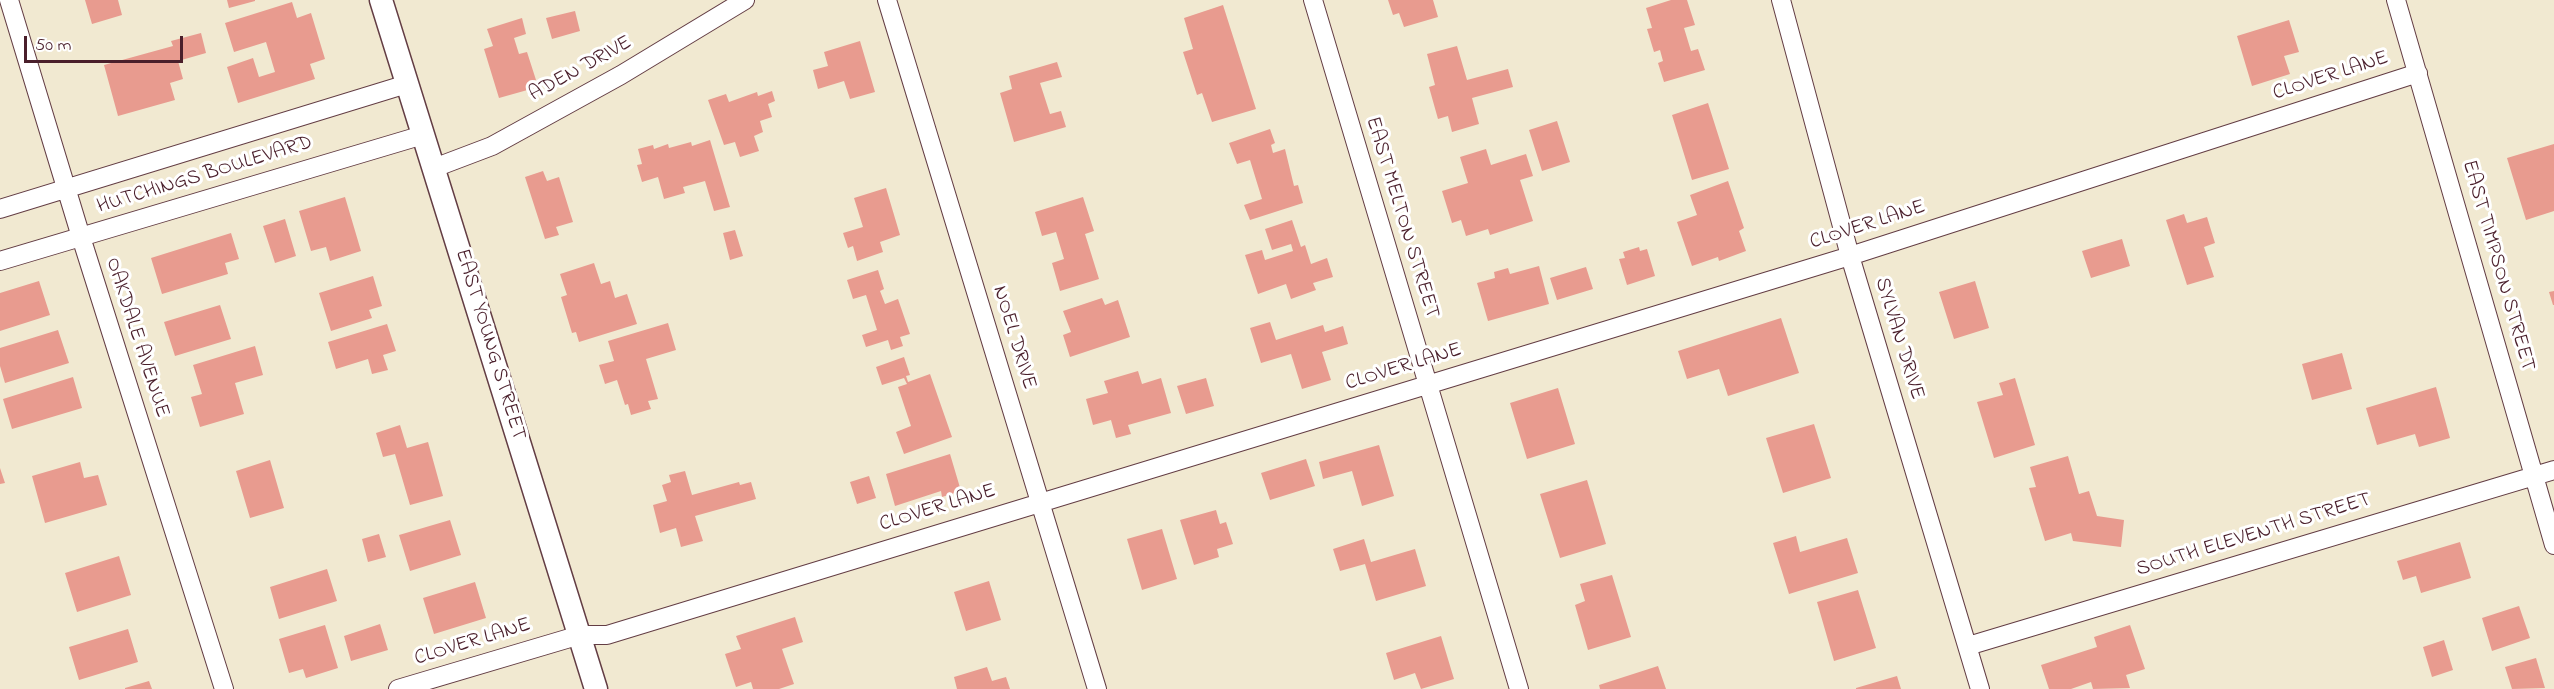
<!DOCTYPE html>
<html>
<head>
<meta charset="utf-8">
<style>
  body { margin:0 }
  #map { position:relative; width:2554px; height:689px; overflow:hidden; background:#f1e9d1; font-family:"Indie Flower",sans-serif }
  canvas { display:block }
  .scale { position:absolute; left:24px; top:36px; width:159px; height:27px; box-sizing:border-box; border:3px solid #4a1f2b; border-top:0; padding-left:8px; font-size:18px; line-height:21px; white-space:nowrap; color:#4a1f2b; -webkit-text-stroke:4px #fff; paint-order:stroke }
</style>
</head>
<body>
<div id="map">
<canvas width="2554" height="689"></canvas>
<div class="scale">50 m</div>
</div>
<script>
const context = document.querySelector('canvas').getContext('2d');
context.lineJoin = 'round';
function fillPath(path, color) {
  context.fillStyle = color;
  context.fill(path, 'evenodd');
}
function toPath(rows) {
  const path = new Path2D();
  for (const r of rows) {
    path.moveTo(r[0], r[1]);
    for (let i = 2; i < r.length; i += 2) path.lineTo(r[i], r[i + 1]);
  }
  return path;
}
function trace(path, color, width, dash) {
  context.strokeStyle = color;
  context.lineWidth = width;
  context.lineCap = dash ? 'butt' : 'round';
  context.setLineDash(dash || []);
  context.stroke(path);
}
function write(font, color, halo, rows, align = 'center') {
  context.font = font + ' "Indie Flower",sans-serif';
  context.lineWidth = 6;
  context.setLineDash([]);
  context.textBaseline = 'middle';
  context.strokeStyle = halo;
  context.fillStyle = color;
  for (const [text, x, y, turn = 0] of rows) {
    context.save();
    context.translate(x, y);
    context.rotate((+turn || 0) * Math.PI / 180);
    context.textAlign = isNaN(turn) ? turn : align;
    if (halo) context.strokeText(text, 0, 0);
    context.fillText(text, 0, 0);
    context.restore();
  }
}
fillPath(toPath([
  [85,0,118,0,122,15,92,24],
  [227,0,255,0,255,1,229,8],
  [1388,0,1433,0,1438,17,1404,27,1399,13,1393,15],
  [1671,0,1687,0,1695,25,1684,28,1691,51,1698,49,1705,70,1664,82,1658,63,1663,61,1660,50,1654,52,1647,29,1652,28,1646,8],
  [292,2,297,18,311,13,325,59,310,64,315,79,238,103,227,67,253,58,259,77,275,72,266,42,234,52,225,23],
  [1223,5,1256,109,1212,122,1202,93,1197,95,1183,52,1193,49,1184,18],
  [575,11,580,31,552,39,546,18],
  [522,18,526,34,514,38,519,54,527,52,536,80,529,82,531,89,499,98,484,49,493,46,487,29],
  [2289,20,2299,52,2284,56,2290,74,2252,86,2237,36],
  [201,33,206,53,178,61,183,79,170,83,175,100,118,116,104,65,173,46,171,41],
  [860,41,875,92,850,99,844,81,818,89,813,70,828,66,824,52],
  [1457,46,1467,80,1508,69,1513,87,1472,98,1479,124,1452,132,1448,116,1438,119,1429,87,1435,85,1427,54],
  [1057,62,1062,77,1040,83,1050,114,1061,111,1066,127,1014,142,1000,93,1012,89,1009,76],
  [772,91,775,101,768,104,772,117,760,121,763,132,754,136,759,151,740,157,735,142,724,145,708,100,726,94,729,102,757,92,758,96],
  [1708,103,1729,169,1692,180,1672,115],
  [1557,121,1570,162,1542,171,1529,130],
  [1270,129,1275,143,1271,145,1273,153,1285,149,1294,186,1298,185,1303,203,1250,220,1244,205,1262,199,1250,160,1237,164,1229,143],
  [710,140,730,207,714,211,705,181,683,187,685,193,664,199,658,177,642,182,637,165,642,164,638,149,653,145,654,149,668,144,669,148,691,142,692,146],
  [2554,144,2554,211,2526,220,2507,158],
  [1486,149,1491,165,1526,154,1533,176,1520,180,1533,221,1490,235,1488,229,1466,236,1461,220,1452,223,1442,191,1468,183,1460,157],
  [543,171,547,181,559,177,573,222,556,227,559,235,545,239,525,177],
  [1728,181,1744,228,1739,231,1746,251,1719,261,1718,257,1692,266,1677,222,1697,215,1690,195],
  [886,188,900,235,880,242,883,252,857,261,853,246,848,248,843,233,863,227,854,198],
  [345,197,361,251,330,261,326,247,311,251,299,211],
  [1083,197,1094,231,1085,234,1099,279,1060,291,1052,263,1064,259,1056,232,1042,236,1035,212],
  [2184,214,2187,223,2207,217,2215,243,2204,247,2214,277,2187,285,2166,220],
  [285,219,296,256,275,263,263,226],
  [1292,220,1301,247,1305,245,1311,264,1327,258,1333,277,1313,283,1316,290,1291,299,1286,284,1258,294,1245,255,1262,250,1265,260,1293,251,1291,244,1272,250,1265,229],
  [735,230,743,256,730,260,723,233],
  [231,233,239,259,225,263,228,274,162,294,151,258],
  [2122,239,2130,266,2091,278,2082,251],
  [1639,247,1640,251,1647,249,1655,276,1627,285,1619,259,1625,258,1623,252],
  [594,263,601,284,610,281,615,298,627,294,637,324,579,342,576,332,572,333,561,297,567,295,560,274],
  [1539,266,1549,304,1488,321,1477,283,1495,278,1494,272,1508,268,1510,274],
  [1586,267,1593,289,1557,300,1550,278],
  [878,270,884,289,880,291,885,304,898,299,910,334,900,337,903,346,891,350,888,340,866,347,862,335,877,330,866,295,853,299,847,280],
  [373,276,382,306,369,310,372,318,331,331,319,293],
  [39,281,50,315,0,331,0,293],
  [1975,281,1989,328,1954,339,1939,292],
  [2554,291,2554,305,2553,305,2549,292],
  [1102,298,1105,305,1118,300,1130,337,1070,357,1063,335,1071,332,1063,311],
  [220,305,231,339,175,356,164,322],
  [1781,318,1799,373,1728,396,1719,369,1687,379,1678,351],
  [1270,322,1276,340,1323,325,1325,332,1343,326,1348,344,1322,352,1331,380,1302,389,1291,354,1261,363,1250,328],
  [668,323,676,350,646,359,658,399,648,401,651,409,631,415,628,404,625,405,617,380,605,384,599,365,614,361,608,341],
  [387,324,396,351,383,355,388,370,372,374,368,359,336,369,328,342],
  [58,330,69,363,5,383,0,366,0,348],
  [255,346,263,375,235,383,244,414,200,427,191,397,202,394,193,365],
  [2342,353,2352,389,2312,400,2302,364],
  [904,357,910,375,906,376,908,382,930,374,952,437,904,454,896,432,911,426,898,387,907,384,904,378,882,385,876,367],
  [1138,371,1142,384,1161,378,1171,413,1128,425,1131,434,1116,438,1111,420,1093,425,1086,399,1108,393,1104,381],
  [73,377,82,408,12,429,3,399],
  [1206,378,1214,406,1186,414,1177,386],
  [2015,378,2035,445,1994,458,1977,402,2003,395,1999,383],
  [2436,387,2450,438,2419,447,2415,434,2377,445,2366,408],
  [1558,388,1575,444,1527,459,1510,403],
  [1814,424,1831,478,1783,493,1766,438],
  [400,425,407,448,428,442,443,496,410,505,395,454,383,457,376,433],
  [1379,445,1394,496,1362,506,1352,471,1323,479,1319,462],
  [950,454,961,491,942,497,941,491,895,506,886,474],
  [2068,456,2079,494,2089,491,2097,516,2124,520,2121,547,2073,541,2071,533,2045,541,2029,488,2036,487,2030,467],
  [1306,459,1315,486,1270,500,1261,473],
  [270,460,284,508,250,518,236,471],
  [80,462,84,478,98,475,107,505,45,523,32,476],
  [0,468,5,483,0,484],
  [685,471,692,495,739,482,740,485,751,482,756,499,695,516,703,541,681,547,676,528,660,533,653,505,667,501,662,485,671,482,669,475],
  [869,476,876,498,857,504,850,482],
  [1587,480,1606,544,1560,558,1540,494],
  [1216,510,1220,524,1226,522,1233,544,1217,549,1219,557,1194,565,1180,520],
  [450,520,461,555,410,571,399,535],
  [1162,529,1177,579,1142,590,1127,539],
  [379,534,386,557,368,562,362,539],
  [1796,536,1800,552,1847,538,1858,573,1789,594,1773,543],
  [1364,539,1371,562,1415,549,1426,586,1376,601,1365,564,1340,571,1333,549],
  [2460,542,2471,578,2421,593,2416,576,2403,580,2397,561],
  [119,556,131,595,77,612,65,573],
  [327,569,337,601,279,619,270,587],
  [1612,575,1631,637,1588,650,1575,605,1585,601,1580,584],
  [989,581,1001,620,966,631,954,592],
  [475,582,486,618,434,634,423,598],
  [1858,590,1876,648,1834,661,1817,602],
  [2519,606,2530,638,2492,651,2482,618],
  [795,617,803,642,782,649,794,684,779,689,753,689,751,682,736,687,725,654,741,649,736,636],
  [380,624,388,650,351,661,344,636],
  [325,625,338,668,306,678,303,669,289,673,279,639],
  [2130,625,2145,669,2126,675,2130,688,2093,689,2091,682,2071,689,2049,689,2041,665,2097,647,2094,637],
  [128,629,138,662,79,680,69,647],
  [1441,636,1454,679,1421,689,1415,673,1394,680,1386,653],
  [2444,640,2453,670,2432,677,2423,647],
  [2536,658,2545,688,2512,689,2505,667],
  [1658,666,1666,689,1600,689,1599,685],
  [987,667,992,681,1006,677,1010,689,957,689,954,677],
  [1897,676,1901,689,1856,689,1856,688],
  [149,681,152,689,125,689,125,688]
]), '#e89b8f');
const minor = toPath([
  [9,0,81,237,224,689],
  [887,0,1097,689],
  [1313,0,1519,689],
  [1781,0,1850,256,1980,689],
  [2396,0,2554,545],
  [434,168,492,146,621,75,745,0],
  [0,209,407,84],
  [0,261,423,135],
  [1968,646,2554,470],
  [398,689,580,635,607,635,1427,385,1850,256,2418,73]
]);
const tertiary = toPath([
  [381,0,596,689]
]);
trace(minor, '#633d44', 20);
trace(tertiary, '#633d44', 25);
trace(minor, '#fff', 18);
trace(tertiary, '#fff', 22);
write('21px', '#4a1f2b', '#fff', [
  ["ADEN DRIVE",581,70,-29],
  ["CLOVER LANE",2331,77,-18],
  ["HUTCHINGS BOULEVARD",205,176,-17],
  ["EAST MELTON STREET",1401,218,73],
  ["CLOVER LANE",1868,226,-18],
  ["EAST TIMPSON STREET",2497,266,74],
  ["OAKDALE AVENUE",136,338,72],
  ["NOEL DRIVE",1013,338,73],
  ["SYLVAN DRIVE",1898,339,73],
  ["EAST YOUNG STREET",489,345,73],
  ["CLOVER LANE",1404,368,-17],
  ["CLOVER LANE",938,509,-17],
  ["SOUTH ELEVENTH STREET",2254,536,-17],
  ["CLOVER LANE",473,643,-17]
]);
</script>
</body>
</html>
